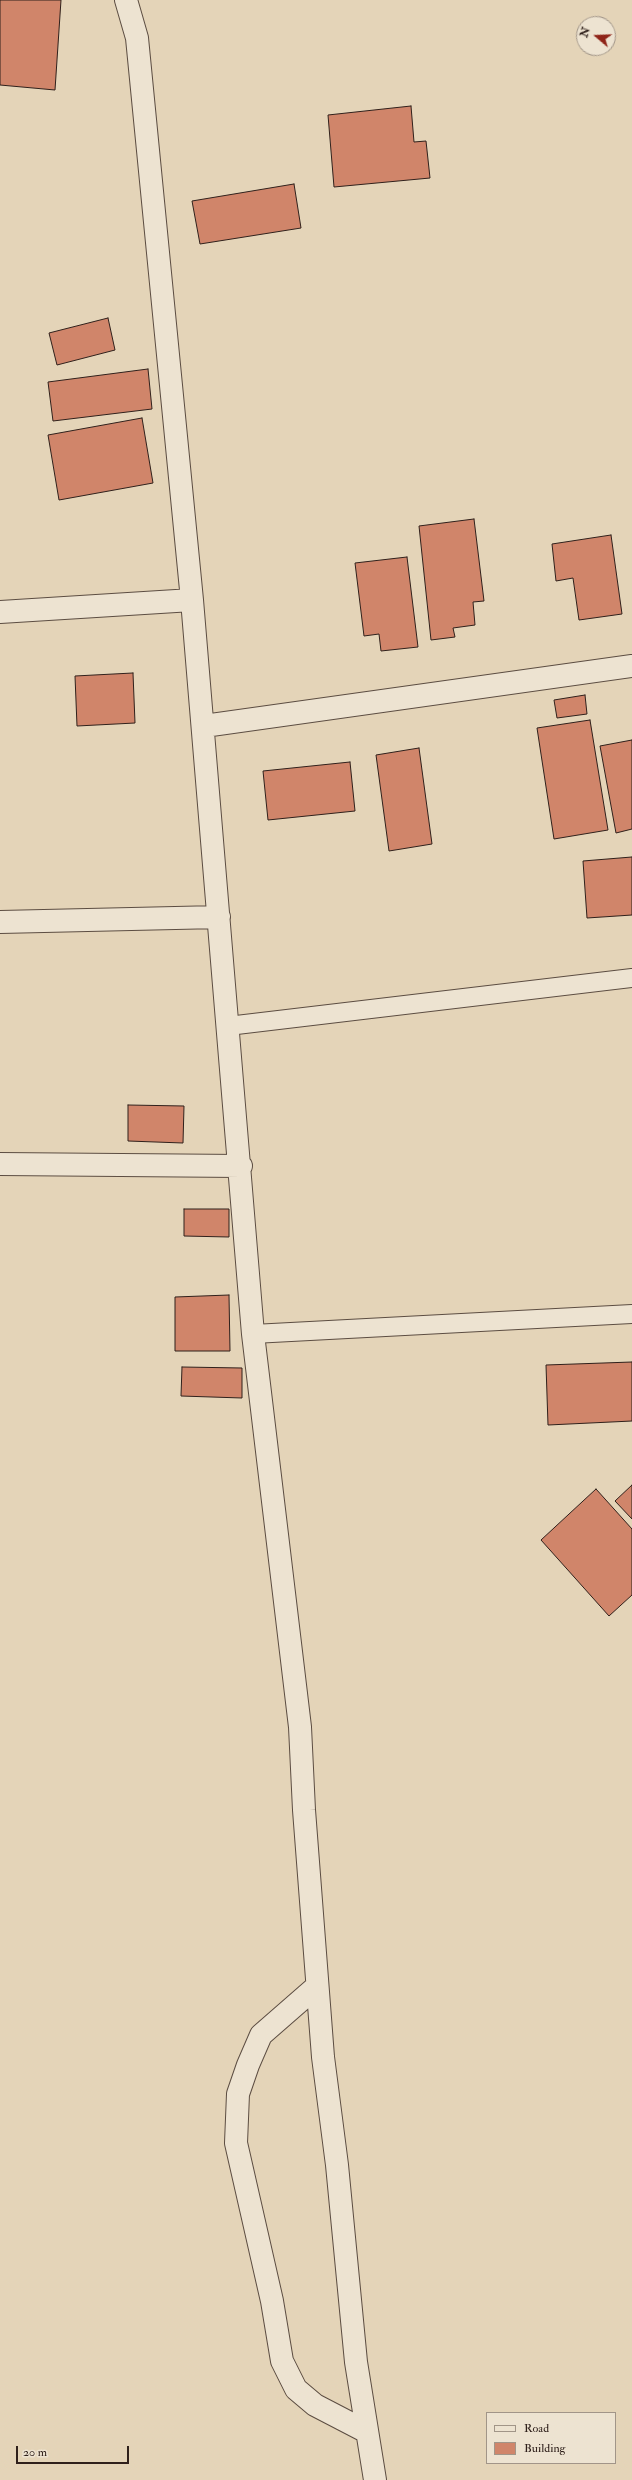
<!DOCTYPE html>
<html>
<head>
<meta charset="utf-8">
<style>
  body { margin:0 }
  #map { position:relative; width:632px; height:2480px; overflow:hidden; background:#e4d4b8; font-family:"IM FELL Double Pica",serif }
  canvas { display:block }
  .legend { position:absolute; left:486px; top:2412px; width:130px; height:52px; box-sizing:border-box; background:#ede3d1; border:1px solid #a19588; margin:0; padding:5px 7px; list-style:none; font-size:12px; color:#2f201b }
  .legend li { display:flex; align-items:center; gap:8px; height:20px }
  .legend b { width:20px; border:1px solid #a19588 }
  .north { position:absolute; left:576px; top:16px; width:40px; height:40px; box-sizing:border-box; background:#ede3d1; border:1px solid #a19588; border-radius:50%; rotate:289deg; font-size:11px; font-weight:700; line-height:16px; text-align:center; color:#2f201b }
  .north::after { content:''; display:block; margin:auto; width:14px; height:18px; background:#8f2418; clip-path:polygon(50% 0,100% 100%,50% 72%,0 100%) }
  .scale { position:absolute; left:16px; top:2446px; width:113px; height:18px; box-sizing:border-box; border:2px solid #2f201b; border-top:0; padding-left:5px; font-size:12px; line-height:14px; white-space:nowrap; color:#2f201b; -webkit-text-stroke:3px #ede3d1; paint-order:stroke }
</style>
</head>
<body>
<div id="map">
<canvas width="632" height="2480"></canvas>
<ul class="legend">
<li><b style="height:5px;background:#ede3d1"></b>Road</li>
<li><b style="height:11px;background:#d0856a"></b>Building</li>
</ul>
<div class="north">N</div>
<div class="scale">20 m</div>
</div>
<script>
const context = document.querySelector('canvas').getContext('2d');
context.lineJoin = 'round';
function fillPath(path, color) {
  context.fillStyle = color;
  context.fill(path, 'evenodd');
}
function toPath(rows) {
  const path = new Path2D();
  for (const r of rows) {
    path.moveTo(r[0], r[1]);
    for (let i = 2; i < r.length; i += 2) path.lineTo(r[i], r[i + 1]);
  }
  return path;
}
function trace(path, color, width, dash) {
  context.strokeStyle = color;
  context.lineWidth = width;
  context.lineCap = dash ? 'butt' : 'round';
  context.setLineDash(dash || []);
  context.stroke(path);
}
const building = toPath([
  [0,0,61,0,55,90,0,85,0,0],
  [411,106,414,142,426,141,430,178,334,187,328,115,411,106],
  [294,184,301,228,200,244,192,201,294,184],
  [108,318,115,350,57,365,49,333,108,318],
  [148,369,152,409,53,421,48,382,148,369],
  [142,418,153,483,59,500,48,435,142,418],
  [474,519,484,601,473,602,475,625,453,628,455,637,431,640,419,526,474,519],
  [611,535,622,614,579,620,573,578,556,581,552,544,611,535],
  [407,557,418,647,381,651,379,634,364,636,355,563,407,557],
  [133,673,135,723,77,726,75,676,133,673],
  [585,695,587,714,557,718,554,700,585,695],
  [590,720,608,830,554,839,537,728,590,720],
  [632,740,632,829,616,833,600,746,632,740],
  [419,748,432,844,389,851,376,755,419,748],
  [350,762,355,811,268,820,263,771,350,762],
  [632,857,632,915,587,918,583,861,632,857],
  [128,1105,184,1106,183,1143,128,1141,128,1105],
  [184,1209,229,1209,229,1237,184,1236,184,1209],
  [229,1295,230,1351,175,1351,175,1297,229,1295],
  [632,1362,632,1421,548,1425,546,1365,632,1362],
  [182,1367,242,1368,242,1398,181,1396,182,1367],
  [632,1485,632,1519,615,1501,632,1485],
  [596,1489,632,1529,632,1595,609,1616,541,1540,596,1489]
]);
fillPath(building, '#d0856a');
trace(building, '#2f201b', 1);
const service = toPath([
  [228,1026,632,978],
  [253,1334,632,1314]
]);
const minor = toPath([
  [126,0,137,38,192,600,253,1334,300,1727,304,1810,323,2057,337,2165,356,2362,375,2480],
  [0,612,192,600],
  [204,726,632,666],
  [0,922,219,917],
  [0,1164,241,1166],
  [316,1987,261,2035,248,2065,238,2094,236,2143,272,2301,282,2361,296,2389,315,2405,367,2432]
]);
trace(service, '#5c4d42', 20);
trace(minor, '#5c4d42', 24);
trace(service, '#ede3d1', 18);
trace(minor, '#ede3d1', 22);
</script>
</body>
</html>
